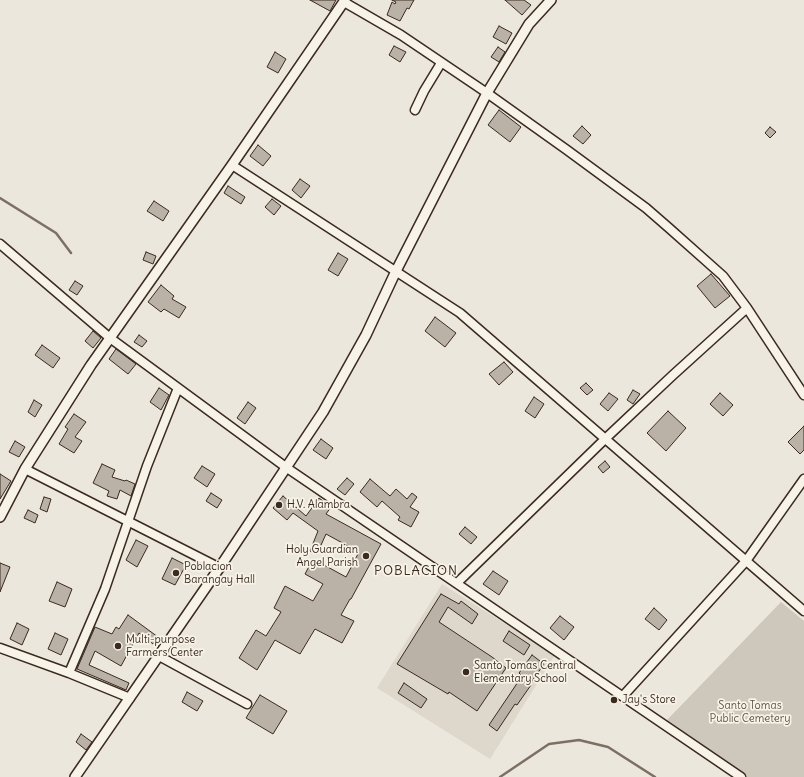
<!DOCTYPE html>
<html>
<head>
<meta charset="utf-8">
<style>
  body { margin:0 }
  canvas { display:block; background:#ece7dc }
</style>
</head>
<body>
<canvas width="804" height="777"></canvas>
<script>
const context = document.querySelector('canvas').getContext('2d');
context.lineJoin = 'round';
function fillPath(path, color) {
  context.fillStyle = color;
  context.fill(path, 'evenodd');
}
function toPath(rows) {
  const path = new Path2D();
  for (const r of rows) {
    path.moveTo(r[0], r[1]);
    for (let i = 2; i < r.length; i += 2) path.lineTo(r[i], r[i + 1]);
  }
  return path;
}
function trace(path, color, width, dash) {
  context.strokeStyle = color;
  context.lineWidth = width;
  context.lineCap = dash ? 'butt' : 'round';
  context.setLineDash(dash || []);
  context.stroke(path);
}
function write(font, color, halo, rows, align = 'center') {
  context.font = font + ' Delius,sans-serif';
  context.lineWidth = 3.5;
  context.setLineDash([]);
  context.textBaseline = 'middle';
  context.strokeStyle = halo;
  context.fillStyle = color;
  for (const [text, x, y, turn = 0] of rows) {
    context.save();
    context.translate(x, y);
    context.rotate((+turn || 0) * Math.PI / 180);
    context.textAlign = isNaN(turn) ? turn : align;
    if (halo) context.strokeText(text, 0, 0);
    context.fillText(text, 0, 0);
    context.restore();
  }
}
fillPath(toPath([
  [442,584,555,655,490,759,377,688]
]), '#ddd7cc');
fillPath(toPath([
  [781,602,804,621,804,777,747,777,667,720]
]), '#cec8bc');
trace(toPath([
  [0,198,56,233,71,253],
  [500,777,549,744,579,740,608,747,655,777]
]), '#7c7064', 2.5);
const building = toPath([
  [310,0,336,0,330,11,310,0],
  [392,0,414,0,409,9,407,8,400,21,387,15,392,2,395,4,396,2,392,0],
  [505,0,524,0,531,5,522,15,505,0],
  [499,26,512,33,506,44,493,37,499,26],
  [394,46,406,52,400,62,389,55,394,46],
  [498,47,505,52,499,62,491,57,498,47],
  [275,52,286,59,278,73,267,67,275,52],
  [499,110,521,127,510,142,488,125,499,110],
  [582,126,591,135,583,144,573,136,582,126],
  [770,127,776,132,770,138,765,133,770,127],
  [258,145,271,156,263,166,250,156,258,145],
  [300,179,310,186,301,198,292,190,300,179],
  [228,186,245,197,241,204,224,193,228,186],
  [272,199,281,206,274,215,265,207,272,199],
  [154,201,169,211,163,221,147,211,154,201],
  [146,252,156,256,153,264,143,260,146,252],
  [338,253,348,259,338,276,328,270,338,253],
  [711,274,730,296,715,308,697,286,711,274],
  [75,281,83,286,77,295,69,290,75,281],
  [161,285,174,296,172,299,186,307,179,318,164,309,161,312,148,302,161,285],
  [435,317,456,333,445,347,425,331,435,317],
  [93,331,101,338,93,348,85,341,93,331],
  [139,335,147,341,142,347,134,342,139,335],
  [42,345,60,358,53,368,35,355,42,345],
  [116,349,136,364,128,374,109,359,116,349],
  [504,362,513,372,499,385,489,374,504,362],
  [586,383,593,390,587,395,580,388,586,383],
  [159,388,169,395,161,410,150,402,159,388],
  [633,390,640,394,633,404,627,400,633,390],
  [609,393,618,399,608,411,600,404,609,393],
  [720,393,733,405,723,416,710,404,720,393],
  [534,397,544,404,535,418,525,411,534,397],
  [34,400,42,405,35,417,28,412,34,400],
  [248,402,256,408,245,424,237,418,248,402],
  [668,411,686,428,666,451,647,433,668,411],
  [74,414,86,422,75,437,82,441,74,453,59,444,68,429,65,427,74,414],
  [804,426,804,450,800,454,788,442,804,426],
  [321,439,333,448,326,459,313,450,321,439],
  [15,441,25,447,19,457,9,452,15,441],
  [605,461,610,467,603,473,598,467,605,461],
  [102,464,115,470,112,477,125,481,126,480,135,484,131,496,120,490,117,499,107,496,109,491,93,483,102,464],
  [202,466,215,474,207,487,194,478,202,466],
  [0,474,11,481,0,499,0,474],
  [347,478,354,484,345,495,337,489,347,478],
  [370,479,390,496,396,489,407,499,412,493,417,497,410,507,419,512,411,527,398,520,400,517,382,501,377,507,360,492,370,479],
  [211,493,222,500,217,508,206,501,211,493],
  [283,496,306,516,319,498,331,507,326,514,381,544,351,599,350,599,341,615,354,621,342,643,315,629,300,654,275,640,257,670,239,658,256,630,266,636,281,612,274,608,285,586,313,601,323,584,305,574,313,559,346,577,359,552,326,534,317,554,310,551,318,531,293,513,287,520,273,508,283,496],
  [44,497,51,499,47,512,40,509,44,497],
  [28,510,38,515,35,523,24,518,28,510],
  [465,527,477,537,471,544,459,534,465,527],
  [136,540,148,546,137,567,126,560,136,540],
  [172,558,186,565,175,585,162,579,172,558],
  [0,563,10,567,0,592,0,563],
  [493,571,508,581,499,595,483,584,493,571],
  [57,582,72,589,65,607,49,601,57,582],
  [441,594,459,604,461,601,478,614,472,624,448,607,439,622,492,657,506,668,477,711,449,692,448,694,397,664,441,594],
  [654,608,667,620,659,630,645,619,654,608],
  [128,615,158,637,153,644,139,633,121,666,95,651,89,665,129,683,126,690,77,669,95,627,112,634,116,627,119,629,128,615],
  [560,616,574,627,564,640,550,628,560,616],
  [17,623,29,629,22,645,10,639,17,623],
  [509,631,530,645,524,655,503,641,509,631],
  [55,633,68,639,61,655,48,649,55,633],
  [532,655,544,664,530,684,531,685,517,705,515,704,497,731,489,725,522,676,519,673,532,655],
  [404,683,427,699,421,708,398,693,404,683],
  [187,692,203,701,197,711,182,702,187,692],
  [260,695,287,711,273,734,246,718,260,695],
  [81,734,92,742,86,750,76,742,81,734]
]);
fillPath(building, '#bab2a7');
trace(building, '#3b2a1e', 1);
const minor = toPath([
  [344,2,401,35,487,93,567,150,646,208,669,228,723,276,747,308,804,395],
  [415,110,424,91,441,63],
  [232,165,460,313,804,611],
  [0,244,110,338,287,468,741,777],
  [25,469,220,568],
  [457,583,605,439,673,375,747,308],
  [0,648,69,673,130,698],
  [159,656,247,704],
  [69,673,105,589,147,466,178,388],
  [623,696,746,561,804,479]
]);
const tertiary = toPath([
  [0,517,25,469,91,365,232,165,345,0],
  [75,777,222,564,323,412,366,335,396,271,487,93,529,24,551,0]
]);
trace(minor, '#3b2a1e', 11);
trace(tertiary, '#3b2a1e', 12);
trace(minor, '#f7f3e8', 8);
trace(tertiary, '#f7f3e8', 9);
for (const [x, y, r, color] of [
  [279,505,4,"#3b2a1e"],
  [366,556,4,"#3b2a1e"],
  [176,573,4,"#3b2a1e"],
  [118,646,4,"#3b2a1e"],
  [466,672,4,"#3b2a1e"],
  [614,700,4,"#3b2a1e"]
]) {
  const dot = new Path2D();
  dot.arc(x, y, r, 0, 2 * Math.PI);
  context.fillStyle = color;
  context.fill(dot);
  trace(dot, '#f7f3e8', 1.5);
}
write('11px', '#3b2a1e', '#f7f3e8', [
  ["H.V. Alambra",287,505],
  ["Holy Guardian",358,550,"right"],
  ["Angel Parish",358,563,"right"],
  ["Poblacion",184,567],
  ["Barangay Hall",184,580],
  ["Multi-purpose",126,640],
  ["Farmers Center",126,653],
  ["Santo Tomas Central",474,666],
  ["Elementary School",474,679],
  ["Jay's Store",622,700]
], 'left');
write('11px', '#605246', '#f7f3e8', [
  ["Santo Tomas",750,706],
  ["Public Cemetery",750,719]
]);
context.letterSpacing = '1px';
write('13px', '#3b2a1e', '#f7f3e8', [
  ["POBLACION",416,571]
]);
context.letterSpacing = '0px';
</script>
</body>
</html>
